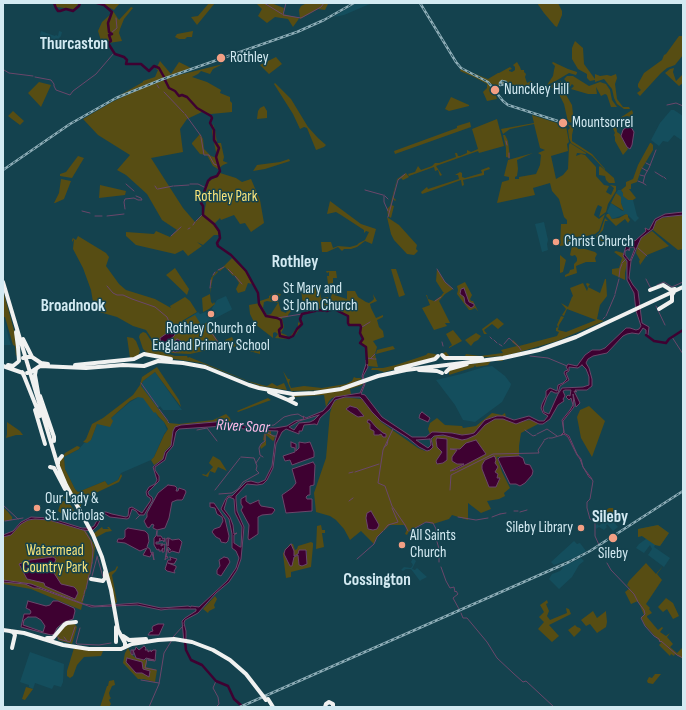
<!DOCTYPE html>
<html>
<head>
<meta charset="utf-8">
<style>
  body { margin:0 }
  #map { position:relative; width:686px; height:710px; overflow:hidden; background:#14424e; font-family:"Sofia Sans Condensed",sans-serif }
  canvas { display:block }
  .frame { position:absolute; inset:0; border:4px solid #d3eaf2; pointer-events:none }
</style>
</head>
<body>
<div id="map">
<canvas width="686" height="710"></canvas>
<div class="frame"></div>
</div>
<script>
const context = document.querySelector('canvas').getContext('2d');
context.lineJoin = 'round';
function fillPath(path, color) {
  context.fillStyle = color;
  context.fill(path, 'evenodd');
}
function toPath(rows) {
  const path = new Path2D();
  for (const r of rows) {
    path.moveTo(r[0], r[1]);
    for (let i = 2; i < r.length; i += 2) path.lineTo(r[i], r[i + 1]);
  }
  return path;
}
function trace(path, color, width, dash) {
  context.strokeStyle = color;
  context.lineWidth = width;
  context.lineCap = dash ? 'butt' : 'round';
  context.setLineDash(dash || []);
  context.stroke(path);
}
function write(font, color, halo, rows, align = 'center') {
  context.font = font + ' "Sofia Sans Condensed",sans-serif';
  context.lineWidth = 3;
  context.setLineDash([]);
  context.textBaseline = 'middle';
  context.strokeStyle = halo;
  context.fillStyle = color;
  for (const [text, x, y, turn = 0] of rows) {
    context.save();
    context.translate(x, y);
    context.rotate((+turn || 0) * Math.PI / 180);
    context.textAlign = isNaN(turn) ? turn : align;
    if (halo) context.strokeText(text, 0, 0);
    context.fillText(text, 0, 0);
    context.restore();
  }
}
fillPath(toPath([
  [356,3,372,3,344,15,333,17],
  [41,31,55,36,56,35,58,36,59,31,62,32,61,36,49,49,39,40],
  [671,110,674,110,683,116,683,141,674,135,668,142,663,141,659,146,651,140,660,123],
  [618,190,621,190,628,200,633,200,637,216,639,218,635,222,629,216,626,214,612,219,607,212,611,203,622,211,624,211,621,203,621,198,616,193],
  [544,222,548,240,547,244,548,250,542,252,535,224],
  [226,296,232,309,231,310,189,332,186,331,182,322,198,312,200,314,211,310,217,300],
  [3,314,9,339,11,345,4,345,3,340],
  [492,366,505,376,511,384,510,387,502,402,475,422,463,420,455,405,436,380,461,374,484,367],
  [155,372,182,410,163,410,160,406,156,412,158,417,164,422,167,430,164,434,154,457,151,460,121,473,118,480,108,485,105,481,78,492,75,489,65,469,64,457,79,449,84,443,91,440,97,424,111,418,130,402,137,398,143,381],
  [607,514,610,518,615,515,617,520,614,522,618,527,613,531,607,524,606,526,607,527,604,530,599,527,596,529,595,526,597,524,599,526,603,522,601,520],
  [658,525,669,533,660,546,655,545,654,547,670,558,664,567,648,555,652,549,650,545,644,553,636,548,639,544,646,539,642,536,638,537,638,529],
  [574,541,577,544,580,543,586,551,574,558,554,565,551,562],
  [413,558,416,561,412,569,415,570,417,568,427,577,421,580,420,581,411,569,406,569,403,571,401,570,404,567,411,568,413,565,411,562],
  [581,558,584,561,579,565,572,577,559,589,549,579,552,574,560,571,563,568,562,567],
  [30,652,64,664,63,682,61,687,54,685,52,689,35,683,33,689,29,687,29,685,20,682]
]), '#144e5d');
fillPath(toPath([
  [56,3,79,3,74,9,56,7],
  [101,3,120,3,114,10],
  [209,3,215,3,197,25,191,17,198,16],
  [256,3,265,3,267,5,271,3,284,8,283,14,299,18,298,20,293,27,288,19,275,17,267,23,258,16,262,9],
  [307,3,330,3,328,4,325,10,318,9,300,19,299,10,301,6],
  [537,3,558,3,562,11,562,15,557,27,555,26,544,13],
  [131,7,133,8,124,19,120,29,119,33,122,41,102,44,98,31,102,22,112,13,113,11,119,20],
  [193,31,192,37,187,37,185,39,179,39,175,37,177,34],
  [679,36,683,36,683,55,675,65,667,68,661,73,640,96,637,93,641,90,638,87,638,84,644,73,662,60,664,55,666,54],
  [575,41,583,48,584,64,595,79,595,74,600,76,607,75,611,76,616,74,617,78,615,84,617,99,623,107,629,107,630,109,624,109,617,104,614,98,612,89,604,79,595,82,595,80,590,81,587,78,587,74,578,69,572,59,572,48],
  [276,57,282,64,269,74,260,65],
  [160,61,171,74,179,62,191,68,115,98,143,82,143,81,155,77,158,70,156,69],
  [517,62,520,67,521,70,524,70,524,72,526,74,525,77,527,83,531,81,535,88,518,94,505,91,504,89,507,89,509,87,508,83,501,86,494,85,463,69,488,79,498,73,499,73,510,67,512,69,509,70,509,71,512,72,515,70,515,67,513,65],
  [553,62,568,69,577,72,577,73,576,75,569,73,554,82,547,85,553,76,554,70,555,66,552,63],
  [223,64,213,69,210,74,201,71,198,74,192,77,207,82,221,90,220,93,230,97,230,101,232,103,232,112,211,114,202,112,187,119,180,129,183,152,151,158,183,208,195,222,204,214,206,203,203,198,209,181,217,177,220,173,236,178,242,182,251,179,260,200,264,223,251,232,245,223,240,224,234,215,221,220,220,218,214,224,220,235,214,235,203,245,197,242,202,246,188,256,183,250,175,254,136,245,126,236,126,232,154,234,156,231,170,237,177,230,162,220,147,194,126,175,117,170,130,155,98,135,83,119,112,102,142,88,161,81,167,80,167,78],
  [674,68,673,72,676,81,682,75,683,77,683,83,679,86,665,73,670,69],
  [461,69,489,83,494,90,497,99,487,101,483,92,487,88,487,84,474,77,460,71],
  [567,76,573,76,589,86,600,82,606,84,610,90,612,100,617,107,611,107,607,95,605,94,601,96,596,87,597,94,588,94,571,89,574,86,572,84,565,93,572,105,574,123,568,122,564,104,561,98,557,91,549,86,561,81,561,83,566,82,566,81,564,79],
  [39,82,51,85,41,107,28,93],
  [275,83,291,99,308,127,318,138,326,145,324,147,316,150,307,128,304,127,300,129,293,114,274,84],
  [451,97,469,105,469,106,449,111,445,109],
  [264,106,267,111,267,118,257,119,258,111,260,108],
  [632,110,633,113,631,117,627,116,623,117,619,119,616,122,617,132,620,134,628,149,623,155,615,141,615,137,614,135,615,133,611,124],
  [13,111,24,121,20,125,8,116],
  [532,115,566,126,569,142,567,144,568,151,551,156,556,179,563,175,568,169,569,145,570,143,586,153,586,154,577,153,576,156,581,154,585,155,596,167,596,176,604,185,609,186,606,192,611,195,614,188,610,185,616,186,616,191,608,204,606,212,599,217,602,207,598,205,596,209,594,215,599,219,605,214,599,231,595,234,578,238,577,241,583,238,585,244,579,244,577,247,578,249,585,249,595,252,597,254,595,258,596,262,586,262,576,266,577,273,565,277,565,275,569,273,570,270,574,269,574,264,577,261,577,258,575,255,572,256,570,255,572,246,566,245,560,246,561,224,567,224,567,220,564,217,559,199,552,191,550,183,533,188,535,195,497,203,502,182,509,180,509,177,504,176,508,160,533,153,517,160,518,169,517,176,515,177,515,179,519,179,519,177,536,174,540,165,541,155,538,153,545,150,540,148,534,124,510,129,503,134,501,129,534,123],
  [497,119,504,146,479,153,478,151,436,166,442,175,440,176,438,170,435,171,434,167,409,176,408,174,415,172,418,166,421,170,432,166,435,163,439,163,456,157,455,153,457,153,458,156,460,156,467,153,467,150,471,152,478,149,472,129],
  [470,122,471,127,395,154,394,151,457,128,457,126],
  [213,124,215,130,217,143,221,143,224,157,223,161,228,163,223,165,218,169,213,166,207,155,200,154,192,144,192,143,200,134,203,139,204,149,211,156,214,157,216,156,216,152,212,132],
  [568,125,574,126,572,135,572,141,592,154,605,169,605,170,592,156,571,143,569,138,568,130,570,128],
  [503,135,505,135,508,141,510,158,506,157,506,148],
  [651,143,653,145,653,150,641,170,637,182,631,184,631,189,629,189,636,198,633,200,628,200,623,196,623,193,621,190,626,186,626,182,633,179,638,165,650,143],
  [78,156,84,158,72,178,60,176,60,174,66,172],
  [289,159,290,161,265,169,253,171,257,165,280,162],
  [600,166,614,178,615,183,609,183,606,180,605,176,599,175,599,167],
  [489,167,490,169,484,171,484,175,463,180,464,185,462,186,461,180,422,194,421,192,427,187,428,189,459,179,458,175,455,175,460,172,462,173,462,177,465,178,482,173,481,170],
  [406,173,409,177,403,180,401,178,397,180,393,197,396,200,395,201,393,199,391,205,394,206,391,218,388,216,387,209,390,206,397,179],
  [61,179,71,181,64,199,55,203,54,203,59,193],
  [100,185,126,191,125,195,99,198],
  [616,193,621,197,621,203,624,211,611,203],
  [330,201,361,224,376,229,372,244,365,241,357,247,351,249,344,249,342,251,338,247,327,252,322,252,321,242,331,242,333,248,338,246,350,247,357,245,359,243,365,240,369,232,366,231,364,233,364,230,341,215,336,212,327,214],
  [607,214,609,214,612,219,619,218,626,214,628,215,628,217,630,220,628,223,625,219,616,226,606,216],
  [683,215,683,249,678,250,653,230,656,221,661,218],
  [387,217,399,225,417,245,416,249,418,251,414,255,407,254,394,240,391,234],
  [605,218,608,221,605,221,603,230,600,233,601,236,609,240,607,243,598,240,596,236,600,232],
  [652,231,669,246,647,255,640,265,639,261,640,260,636,253,637,248,641,238],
  [78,236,106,253,109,257,106,266,119,284,126,290,155,299,171,308,170,306,185,297,190,301,197,312,182,321,186,331,189,332,208,322,212,332,218,341,222,344,225,343,226,346,190,354,189,348,190,354,171,353,162,350,156,345,146,330,133,326,117,317,96,311,94,308,91,290,83,268,73,249,74,239,72,242,72,240,73,238,76,240],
  [616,251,623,253,623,256,627,263,625,273,625,280,612,274,612,269,619,268,622,258,614,252],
  [560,255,566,260,563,272,560,273],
  [232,258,246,272,252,284,248,283,245,291,238,293,236,289,239,283,234,275,233,276,225,267,220,271,218,270,223,267],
  [175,268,189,289,187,295,166,275],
  [391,269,396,269,405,295,399,297],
  [437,269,445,282,453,289,445,294,439,301,450,323,445,323,447,326,434,330,422,308,430,305,426,295,427,295,428,299,434,301,441,296,444,292,443,292,436,281],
  [217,271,218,272,213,277,211,287,212,288,211,288,210,294,211,302,213,304,214,302,215,304,209,309,203,312,202,298,210,294,211,278],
  [326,271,336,271,337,278,333,278,333,283,328,284,327,276,329,276,329,272,327,273],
  [605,279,606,279,607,296,600,305,597,319,604,321,557,341,516,353,503,356,471,358,451,357,444,356,443,353,446,352,450,357,455,357,465,356,466,354,480,356,503,353,501,350,517,346,512,342,513,340,519,346,557,336,559,332,556,331,556,328,558,327,557,325,561,316,564,317,559,325,558,330,566,332,596,320,567,309,564,316,562,315,566,309,561,303,568,307,572,297,573,296,570,288,583,283,587,291,588,288,586,284,587,283,590,284,588,287,600,293],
  [465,282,472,295,470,299,471,301,473,301,478,311,475,308,471,310,469,310,457,294,458,290,457,286],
  [337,285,338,294,334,295,347,299,347,291,355,291,358,297,366,302,369,303,372,301,374,299,373,294,374,296,377,301,370,304,371,308,376,318,383,315,383,317,377,320,379,327,383,331,384,337,373,341,377,347,375,354,378,367,368,366,366,346,360,343,363,339,360,334,361,328,359,325,350,325,348,322,348,316,334,309,325,311,324,303,328,300,320,301,322,310,308,312,303,307,301,288,322,287,320,291,321,298,328,297,329,300,330,300,332,294,334,294,333,291,328,291,328,287],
  [3,290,15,334,17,355,16,356,15,346,13,345,5,317,4,317,3,314],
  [274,293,281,294,278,301,281,311,286,313,288,308,291,311,288,315,288,317,282,318,284,327,281,333,286,335,288,337,290,337,295,330,298,328,298,323,299,322,300,324,300,322,302,321,303,323,296,334,288,339,275,338,278,334,275,332,273,333,273,338,255,324,250,314,249,305,260,303,260,301,269,298,269,296],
  [267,301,278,303,271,314,267,315,263,308,264,302],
  [195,315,200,323,189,330,184,321],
  [497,318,504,324,498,329,492,324,484,330,487,334,484,334,482,329],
  [453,330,462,341,449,348,449,347,452,345,446,334],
  [143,332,146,333,154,345,152,347,155,346,159,351,175,356,187,356,188,358,189,357,248,381,262,385,267,386,272,383,277,386,284,383,287,390,260,386,201,363,168,358,148,353,145,352,147,350,145,351,143,349,139,337,140,334],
  [476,333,481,336,478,340,474,342,471,346,465,340],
  [231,334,235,345,238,343,242,345,241,348,227,346,225,340,232,337],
  [127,337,133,338,136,341,140,351,138,356,130,358],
  [260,343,264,347,260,348,260,354,242,349,243,346,257,350],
  [393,346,395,349,376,354,377,350],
  [428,353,435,354,437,355,434,359,384,372,377,370,371,370,372,368,383,368,396,365,426,355],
  [505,359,502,361,491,361,488,365,476,367,475,365,474,367,449,375,449,371,456,367,471,364],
  [157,367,179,400,181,407,155,372,143,381,141,386,169,423,179,424,213,420,226,414,230,418,231,422,226,421,199,423,181,425,175,427,173,431,171,445,165,451,163,459,154,465,151,460,154,457,164,435,168,429,164,422,158,416,156,413,155,412,154,413,143,398,138,397,130,401,111,418,113,421,110,427,97,424,91,440,87,443,83,442,86,439,92,424,103,418,133,395,140,385,142,377],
  [283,371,288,379,290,379,289,383,291,388,304,386,322,388,346,384,352,381,354,377,356,378,360,378,362,379,344,386,325,390,291,391],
  [363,383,362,385,350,389,351,394,332,398,329,401,326,407,324,395,294,397,293,395,306,395],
  [341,397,362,399,381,422,418,448,425,451,430,450,433,446,432,439,435,436,455,436,465,439,468,435,462,435,452,433,436,432,430,434,428,429,430,423,437,418,445,425,462,426,463,428,476,426,492,413,502,415,505,413,506,417,497,416,492,417,483,422,480,426,486,422,502,417,514,421,534,420,540,423,521,433,519,446,519,456,497,457,502,472,510,488,504,493,505,496,499,499,487,501,491,509,481,513,468,503,468,520,452,515,449,519,433,524,425,522,410,531,409,531,407,535,405,534,407,529,404,525,390,525,377,537,374,544,361,531,350,540,344,529,336,520,330,516,316,512,314,493,326,458,330,413,333,403],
  [268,398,271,400,238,412,237,411],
  [589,406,605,421,592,457,581,438,577,417,580,410],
  [7,422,20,431,23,435,16,435,6,438,7,434],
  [271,431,271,434,275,436,274,440,273,441,266,435,266,445,261,449,260,446,265,441,263,440,264,434,267,432],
  [77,446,80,447,79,449,64,457,65,469,75,489,78,492,105,481,108,485,118,480,121,474,122,476,119,482,85,498,80,507,68,488,59,465,60,460,65,453],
  [213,456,220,460,227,471,218,467,215,473,210,471,208,477,202,475,203,474,206,475,213,467,209,463],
  [63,494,76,513,74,516,66,517,58,511,61,502,65,501,65,499,62,496],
  [3,507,8,512,12,517,12,520,3,521],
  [609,508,613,508,615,515,610,518,605,511],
  [35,519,49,520,86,531,95,546,94,556,81,610,31,589,3,584,3,537,10,535,23,522],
  [321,525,322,530,325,530,325,533,322,533,324,547,316,549,317,526],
  [658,525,669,533,660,546,655,545,642,536,638,537,638,529],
  [102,527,103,529,109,529,107,527,109,527,112,531,106,532,95,538,93,534],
  [311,542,313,543,313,546,311,567,291,572,291,577,286,578,283,554,285,549,291,544,293,544,295,550,297,549,298,546],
  [290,544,294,551,294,556,298,554,298,551,307,551,307,564,302,566,298,555,294,557,292,563,290,566,284,554,284,551],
  [646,563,656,574,663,566,657,574,662,580,646,604,650,608,649,609,652,613,647,616,647,617,658,630,662,627,663,628,660,632,666,636,670,633,667,637,673,644,670,647,677,653,683,647,683,659,675,654,674,656,671,654,670,656,659,645,661,643,645,625,641,617,644,615,638,601,631,604,625,592,630,588,627,585,629,581],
  [117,566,118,567,116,571,112,575,117,602,115,604,108,574,110,572,115,570],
  [215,596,217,599,214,605,215,608,209,611,208,613,203,609],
  [666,598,673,603,679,616,673,619,667,609,663,612,658,607],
  [547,600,548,603,546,604,549,611,547,616,550,620,567,613,566,608,569,609,571,614,549,625,559,636,552,642,538,629,544,622,539,617,544,612,540,605],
  [593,611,597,618,606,611,606,612,607,622,606,627,597,633,590,624,586,626,581,620],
  [74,623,77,627,72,644,58,640,57,636,58,632,68,624],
  [575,625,577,627,580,628,581,630,574,637,568,630],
  [74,648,103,651,101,656,84,657,77,665,73,676,70,678,67,676,67,671],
  [128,648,132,655,136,658,147,660,146,667,157,670,155,682,143,679,138,679,123,663,125,653],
  [655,674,661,674,653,684,648,683,647,681,649,677,652,678],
  [114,680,115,685,112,686,109,693,110,697,111,698,109,700,111,704,109,707,100,707,107,686,108,686,109,681],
  [26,687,33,689,25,700,22,699]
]), '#574d13');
const water = toPath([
  [628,126,631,127,634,132,632,145,630,149,627,147,621,136,623,130,628,126],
  [683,212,683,215,663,217,656,221,653,229,641,238,631,261,629,278,633,285,638,291,642,323,649,327,648,335,646,336,646,330,643,328,639,334,632,333,627,334,623,336,607,353,593,356,588,359,586,363,589,368,592,379,592,386,587,390,575,390,577,392,574,391,580,403,576,407,573,394,574,407,563,421,564,433,569,436,577,454,581,459,583,467,592,479,589,477,583,467,580,459,577,455,568,437,564,434,561,435,564,432,562,420,570,410,573,405,571,398,569,400,566,397,568,395,570,396,571,390,565,390,563,391,565,396,563,399,564,401,558,405,550,419,543,424,539,424,529,419,516,424,503,419,495,419,485,425,476,435,467,439,462,440,443,435,434,436,431,439,433,447,430,450,427,451,419,447,408,438,381,421,372,412,362,399,360,397,345,397,335,400,330,409,320,418,317,425,315,424,304,425,302,431,299,431,299,434,286,429,282,432,276,444,273,468,267,480,263,484,257,485,247,484,236,496,236,500,237,511,244,527,241,559,237,570,229,582,216,593,198,613,185,620,184,623,186,631,186,644,184,643,182,621,185,618,196,611,196,609,169,609,161,610,137,605,91,607,38,588,34,588,25,584,3,582,3,580,31,584,84,604,95,606,138,603,161,608,188,606,191,607,191,606,199,607,227,581,236,568,239,558,236,551,232,548,232,534,229,519,221,509,225,500,228,496,232,496,246,482,251,481,258,483,265,480,272,466,275,441,278,431,251,430,224,426,179,429,176,432,173,446,167,453,165,460,155,467,155,470,159,476,159,481,148,492,149,495,152,497,153,500,144,515,139,515,136,511,132,509,129,518,127,519,110,517,105,514,102,517,97,526,92,531,83,530,49,520,35,519,28,520,21,524,11,535,3,537,3,535,13,531,21,522,31,517,50,518,82,528,90,528,94,526,101,513,103,512,106,512,112,514,126,517,128,516,129,508,132,507,142,513,151,500,150,498,147,496,146,492,149,487,155,484,157,480,153,467,163,459,165,452,171,446,173,431,175,427,181,425,226,421,249,427,275,428,287,426,295,421,304,419,303,416,306,418,323,411,335,397,360,393,364,384,362,376,366,364,366,360,368,367,363,376,365,384,361,394,365,395,382,417,412,437,426,437,432,432,436,432,452,433,462,435,470,434,474,433,485,420,497,416,503,416,514,420,529,416,539,421,544,421,548,416,543,413,541,408,542,404,546,396,546,391,550,388,557,391,558,385,563,383,567,379,564,373,565,371,568,370,566,367,568,364,577,366,585,355,592,350,600,350,605,348,626,328,630,328,636,330,639,329,641,326,636,311,634,293,627,280,627,261,623,256,627,243,632,239,635,241,636,240,646,231,645,228,649,230,655,219,665,214,683,212],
  [630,247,635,248,630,261,625,255,625,251,629,249,629,251,630,247],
  [582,365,586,369,588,374,589,377,589,385,583,387,562,388,558,394,549,414,544,412,543,408,547,397,551,391,555,393,558,393,560,386,569,380,566,373,569,371,569,367,578,368,582,365],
  [319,415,314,420,310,422,299,423,294,430,289,427,299,421,319,415],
  [430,439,431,445,428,448,416,440,430,439],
  [229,497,234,499,235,513,242,527,241,547,240,547,234,543,234,535,237,533,234,534,233,525,230,517,224,509,227,499,229,497],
  [464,288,469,302,474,304,474,306,471,308,465,303,464,297,460,294,461,289,464,288],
  [173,329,175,335,163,346,161,345,160,338,173,329],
  [177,339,181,341,183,345,183,350,175,352,169,350,168,347,177,339],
  [350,406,357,408,364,416,358,417,350,412,346,409,350,406],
  [422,412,430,418,428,422,419,418,420,414,422,412],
  [368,420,370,420,376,427,383,433,386,434,386,437,383,437,381,434,379,435,374,435,374,431,370,429,370,424,367,422,368,420],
  [437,438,447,439,447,460,443,463,437,464,436,461,442,452,437,447,436,440,437,438],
  [476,440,486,454,469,463,455,470,450,471,464,464,457,464,452,461,452,457,457,450,450,449,460,449,466,443,476,440],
  [291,442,296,444,296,451,299,448,299,442,305,443,310,442,314,452,314,457,292,465,290,460,285,461,283,456,295,452,295,448,291,447,291,442],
  [494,456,495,457,496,460,495,463,498,467,495,472,498,474,497,478,500,478,496,487,489,487,482,469,482,465,485,460,494,456],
  [519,456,523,458,525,464,530,465,533,471,532,475,525,483,520,486,516,484,510,484,498,459,500,457,519,456],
  [313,462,315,465,314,485,310,486,310,495,308,495,306,497,307,499,312,499,312,511,286,513,282,495,292,488,296,483,292,469,313,462],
  [168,485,175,486,177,488,176,491,178,491,179,488,185,490,186,492,183,499,182,500,177,500,172,502,169,518,165,528,157,530,153,528,153,527,154,525,152,524,149,528,147,527,144,521,147,517,147,513,158,493,168,485],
  [246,496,246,501,250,504,259,500,259,503,261,506,273,508,275,510,272,514,262,515,258,517,258,534,249,540,248,538,249,525,241,510,243,507,241,504,241,499,246,496],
  [210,503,214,503,225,519,229,536,228,541,226,543,221,542,220,539,216,537,212,532,214,529,220,527,223,521,222,517,217,514,215,508,210,507,210,503],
  [371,511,379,525,377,529,373,530,368,529,366,518,367,513,371,511],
  [128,528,145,531,148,534,149,541,147,547,150,549,151,553,153,552,154,560,152,553,150,557,143,555,147,548,140,551,125,543,117,542,118,539,123,539,125,537,125,530,128,528],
  [157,531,157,536,161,536,163,539,165,538,164,542,163,540,160,541,160,538,159,542,156,542,156,544,163,544,161,545,161,546,165,544,164,552,162,552,163,548,161,551,159,551,159,549,157,550,154,545,154,538,156,536,157,531],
  [168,538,168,546,169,538,172,540,179,539,182,542,179,553,172,551,169,553,168,550,171,550,168,547,166,557,167,556,168,558,166,558,165,560,167,547,166,541,166,539,168,538],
  [291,544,294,551,294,556,298,554,299,550,306,550,307,564,302,566,299,565,298,555,294,557,292,566,290,566,284,554,285,550,291,544],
  [53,557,56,559,53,567,54,573,61,584,74,587,76,589,78,593,75,599,45,586,44,583,27,579,19,564,30,560,53,557],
  [170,557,177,559,174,564,168,563,176,566,176,568,174,571,175,573,167,571,165,569,168,560,171,560,170,557],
  [224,557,228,558,230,562,221,576,217,574,217,570,220,566,219,560,224,557],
  [28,601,46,606,50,605,53,601,58,601,74,608,75,611,73,619,64,622,57,628,54,634,51,635,21,627,24,614,30,614,31,612,30,610,26,608,28,601],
  [28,617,36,617,41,620,45,626,43,632,23,625,24,620,28,617],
  [158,624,164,624,159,635,148,635,150,632,153,631,152,628,153,626,158,624],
  [144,646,146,648,145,650,148,650,148,652,151,650,151,652,153,650,156,650,155,661,148,660,154,660,146,658,144,660,136,658,133,650,133,655,131,654,131,650,135,650,136,647,139,650,144,646],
  [127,658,142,662,143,669,150,671,149,677,142,673,136,673,126,662,127,658]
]);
fillPath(water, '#3e0131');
trace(water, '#6b476b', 1);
trace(toPath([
  [264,3,282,14],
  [286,3,283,15,301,18,321,7,324,3],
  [111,33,117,28,116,18],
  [3,71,4,70,9,73,33,76],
  [35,77,51,80,54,84,54,86,56,90,70,95,73,91,96,74,114,53],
  [157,85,159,88],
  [164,92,184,113],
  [667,105,676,103,683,106],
  [185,114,201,136],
  [201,137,204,155,209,155,214,164,219,166],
  [506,141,507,145],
  [509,153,509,158],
  [646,163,650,165],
  [642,168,647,171],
  [655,172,663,177],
  [640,175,644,176],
  [664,177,666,179],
  [638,181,643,183],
  [126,184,134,191],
  [190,184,198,184,206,188],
  [646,185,643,183,645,175,649,168,656,150],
  [155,186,157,189],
  [174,186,189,185],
  [158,189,173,186],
  [365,190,383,195],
  [384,195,384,202,388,211],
  [385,196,388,199],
  [125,209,124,202,125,199,134,198,138,200,142,200,141,198,136,196],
  [82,211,90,213],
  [95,216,102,216],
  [107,216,124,214],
  [388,217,398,180,405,174],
  [198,219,203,214],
  [196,221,198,219],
  [193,225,195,222],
  [188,229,190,228],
  [171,236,181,227],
  [638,248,647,256],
  [622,263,626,259],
  [228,269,233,274],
  [437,269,445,282,453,289],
  [218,270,224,267],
  [213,275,215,272],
  [235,276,242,284],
  [619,277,620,269,622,264],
  [646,279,650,287,652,288],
  [657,285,664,282,672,287,683,282],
  [107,286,113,293,117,295,123,295,132,299,155,307,167,317,170,324],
  [210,288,211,280],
  [615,294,619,279],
  [435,301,441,297],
  [656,306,665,325],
  [606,316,615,295],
  [277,318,302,314],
  [603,319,605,317],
  [362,327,370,322],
  [361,328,362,327],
  [211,332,220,345,225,344],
  [490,337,492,339],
  [672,337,683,354],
  [494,340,497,343],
  [442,342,443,346],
  [227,343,229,341],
  [499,344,502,346],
  [504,344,509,338,519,347,521,350],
  [530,356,548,358,567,366],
  [367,358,374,359],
  [371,358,375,354],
  [375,359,376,359],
  [141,383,158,407],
  [159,409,168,421],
  [168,422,169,423],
  [260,427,274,425,284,417,291,415,298,414,303,417],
  [393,429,383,450,378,483,385,486,392,506,405,525],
  [197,430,207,428,217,441],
  [525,430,533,436,536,435],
  [537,434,547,429,557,436],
  [549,438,552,438,562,435],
  [544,440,548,438],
  [384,447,387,445,388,440],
  [263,457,260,455,259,448,261,444,265,441,265,433,268,433,273,436,276,436],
  [256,463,260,457],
  [355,472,379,464],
  [349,473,353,472],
  [591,478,593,481,590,499,587,502,587,508,590,519,595,522,595,536,604,556],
  [215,490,240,458],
  [450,490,451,475,493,454,538,453,539,453,538,450,544,441],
  [219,494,232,493,238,489,243,482,259,473,256,470,257,466,254,458,241,457],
  [349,501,353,498],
  [3,505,18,519],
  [514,511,518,511],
  [520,512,527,510],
  [500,514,506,513],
  [458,517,476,520,488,518],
  [492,517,500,514],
  [136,519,140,515],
  [5,521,23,518],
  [405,525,408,531],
  [84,530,91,541,93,550,92,563],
  [384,530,388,525,398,522,392,508],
  [410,531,426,522,433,523,436,529,436,538,439,549,439,562],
  [97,556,103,577],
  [357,559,374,544,377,537,383,531],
  [607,563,611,570,634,594,638,602,644,610,645,614,641,618,645,626,654,636,659,639,660,642,661,641,677,655,683,658],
  [441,567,446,581,450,588,454,587,455,592,456,591,458,594,453,598,459,609],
  [90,574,92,563],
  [92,576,97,557],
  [86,589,89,575],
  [84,594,85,590],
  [82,601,84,595],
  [461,613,463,618,467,618,487,642,497,658,513,673,523,682,526,681,554,707],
  [80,628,76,643,77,644,99,645,111,643],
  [58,637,59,639,70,642,75,627],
  [64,637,67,641],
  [173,637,183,626],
  [147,659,145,668,156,670],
  [141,680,159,683],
  [149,707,159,684,164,653,172,640],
  [216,707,219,704,218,697,213,688,216,681]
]), '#6b476b', 1);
trace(toPath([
  [54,3,56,8,58,11,60,11,66,9,73,11,79,6,80,3],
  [97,3,104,5,112,12,108,23,109,32,112,34,109,35,111,41,108,43,113,51,115,54,124,57,127,60,126,64,141,64,149,71,154,66,159,68,164,77],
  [165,80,169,88,175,91,179,96,182,95,187,97,197,108,211,116,212,118,210,123,214,130,214,140,219,148,216,157,220,171,217,176,211,178,208,181,202,198,201,203,203,206,203,215,214,224,219,231,220,238,217,243,218,246,231,255,246,271,258,293,259,304,266,316,277,318,281,320,282,327,279,330,280,336,289,338,293,336,297,329,302,324,300,319,302,314,319,310,327,311,334,309,348,316,348,323,349,325,360,325,361,327,360,333,363,339,360,343,366,347,367,363],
  [646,335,654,341,666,343,669,339,683,330],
  [185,641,186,650,191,660,202,665,216,681,228,686,234,699,243,707]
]), '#3e0131', 2.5);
trace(toPath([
  [3,282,58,466,66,485,93,535,102,557,111,590,118,630,125,643,125,646],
  [650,290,663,285,671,290,675,289],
  [659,309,672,301,672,295,674,292],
  [16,332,18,347,19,361],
  [23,339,32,357],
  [442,355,445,358,482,358],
  [27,357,32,357,41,363,48,364],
  [8,365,13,366,18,362],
  [75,365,134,359,144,354,171,359],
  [3,366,23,373],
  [36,369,35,375,39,398],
  [396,369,435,359,438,356],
  [419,370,437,371,442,373],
  [22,372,24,376,40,416],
  [31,372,40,366,86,368,123,365,144,366,158,361,183,363,205,367,249,385,259,388,293,394,314,393,341,389,378,376,406,370,503,358,539,350,576,337,683,287],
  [446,372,449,369,467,364],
  [269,392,288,400,293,398],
  [40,396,54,437,54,441],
  [288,400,296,404],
  [35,410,45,444],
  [58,464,58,461,62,456],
  [50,467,54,468,65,489],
  [91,579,103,581,105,578,105,572],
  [116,627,116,642],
  [3,630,24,633,63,645,89,649,121,649,132,644,158,640,174,639,192,642,213,650,230,660,246,674,263,696],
  [10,631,13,632,15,635,12,648],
  [123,636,129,640,146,639],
  [47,638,53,638,64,625,67,623,76,622],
  [268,699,273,707],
  [325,707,326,704,329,702,333,704,333,707]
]), '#f0f1f0', 4);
const rail = toPath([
  [420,3,456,62,461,68,488,82,503,101,508,105,567,124],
  [502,81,506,82,507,84,500,85,500,83,502,81],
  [3,170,70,124,116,98,163,79,297,32,324,20,354,3],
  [240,707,569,562,590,551,683,491]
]);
trace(rail, '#8eadb7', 2.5);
trace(rail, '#14424e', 1, [3]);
trace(toPath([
  [23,358,27,357],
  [27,373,31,372],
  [263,696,266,700]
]), '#f0f1f0', 4);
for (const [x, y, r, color] of [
  [221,58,5,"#f39f84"],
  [495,90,5,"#f39f84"],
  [563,123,5,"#f39f84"],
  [556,242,4,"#f39f84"],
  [275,298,4,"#f39f84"],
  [211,314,4,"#f39f84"],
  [37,508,4,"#f39f84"],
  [581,528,4,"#f39f84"],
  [613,538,5,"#f39f84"],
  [402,545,4,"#f39f84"]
]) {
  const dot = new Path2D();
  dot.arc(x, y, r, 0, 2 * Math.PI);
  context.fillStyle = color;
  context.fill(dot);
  trace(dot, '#14424e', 1.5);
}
write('15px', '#d3eaf2', '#14424e', [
  ["Rothley",230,58],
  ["Nunckley Hill",504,90],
  ["Mountsorrel",572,123],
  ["Christ Church",564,242],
  ["St Mary and",283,289],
  ["St John Church",283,306],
  ["Rothley Church of",211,329,"center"],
  ["England Primary School",211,346,"center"],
  ["Our Lady &",45,499],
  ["St. Nicholas",45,516],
  ["Sileby Library",573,528,"right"],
  ["All Saints",410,536],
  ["Church",410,553],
  ["Sileby",613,554,"center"]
], 'left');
write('15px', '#fae57a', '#14424e', [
  ["Rothley Park",226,197],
  ["Watermead",55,551],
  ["Country Park",55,568]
]);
write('italic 16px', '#fdbae8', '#14424e', [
  ["River Soar",243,427,3]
]);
write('bold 17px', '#d3eaf2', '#14424e', [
  ["Thurcaston",74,45],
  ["Rothley",295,263],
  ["Broadnook",73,307],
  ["Sileby",610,518],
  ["Cossington",377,581]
]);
</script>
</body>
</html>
